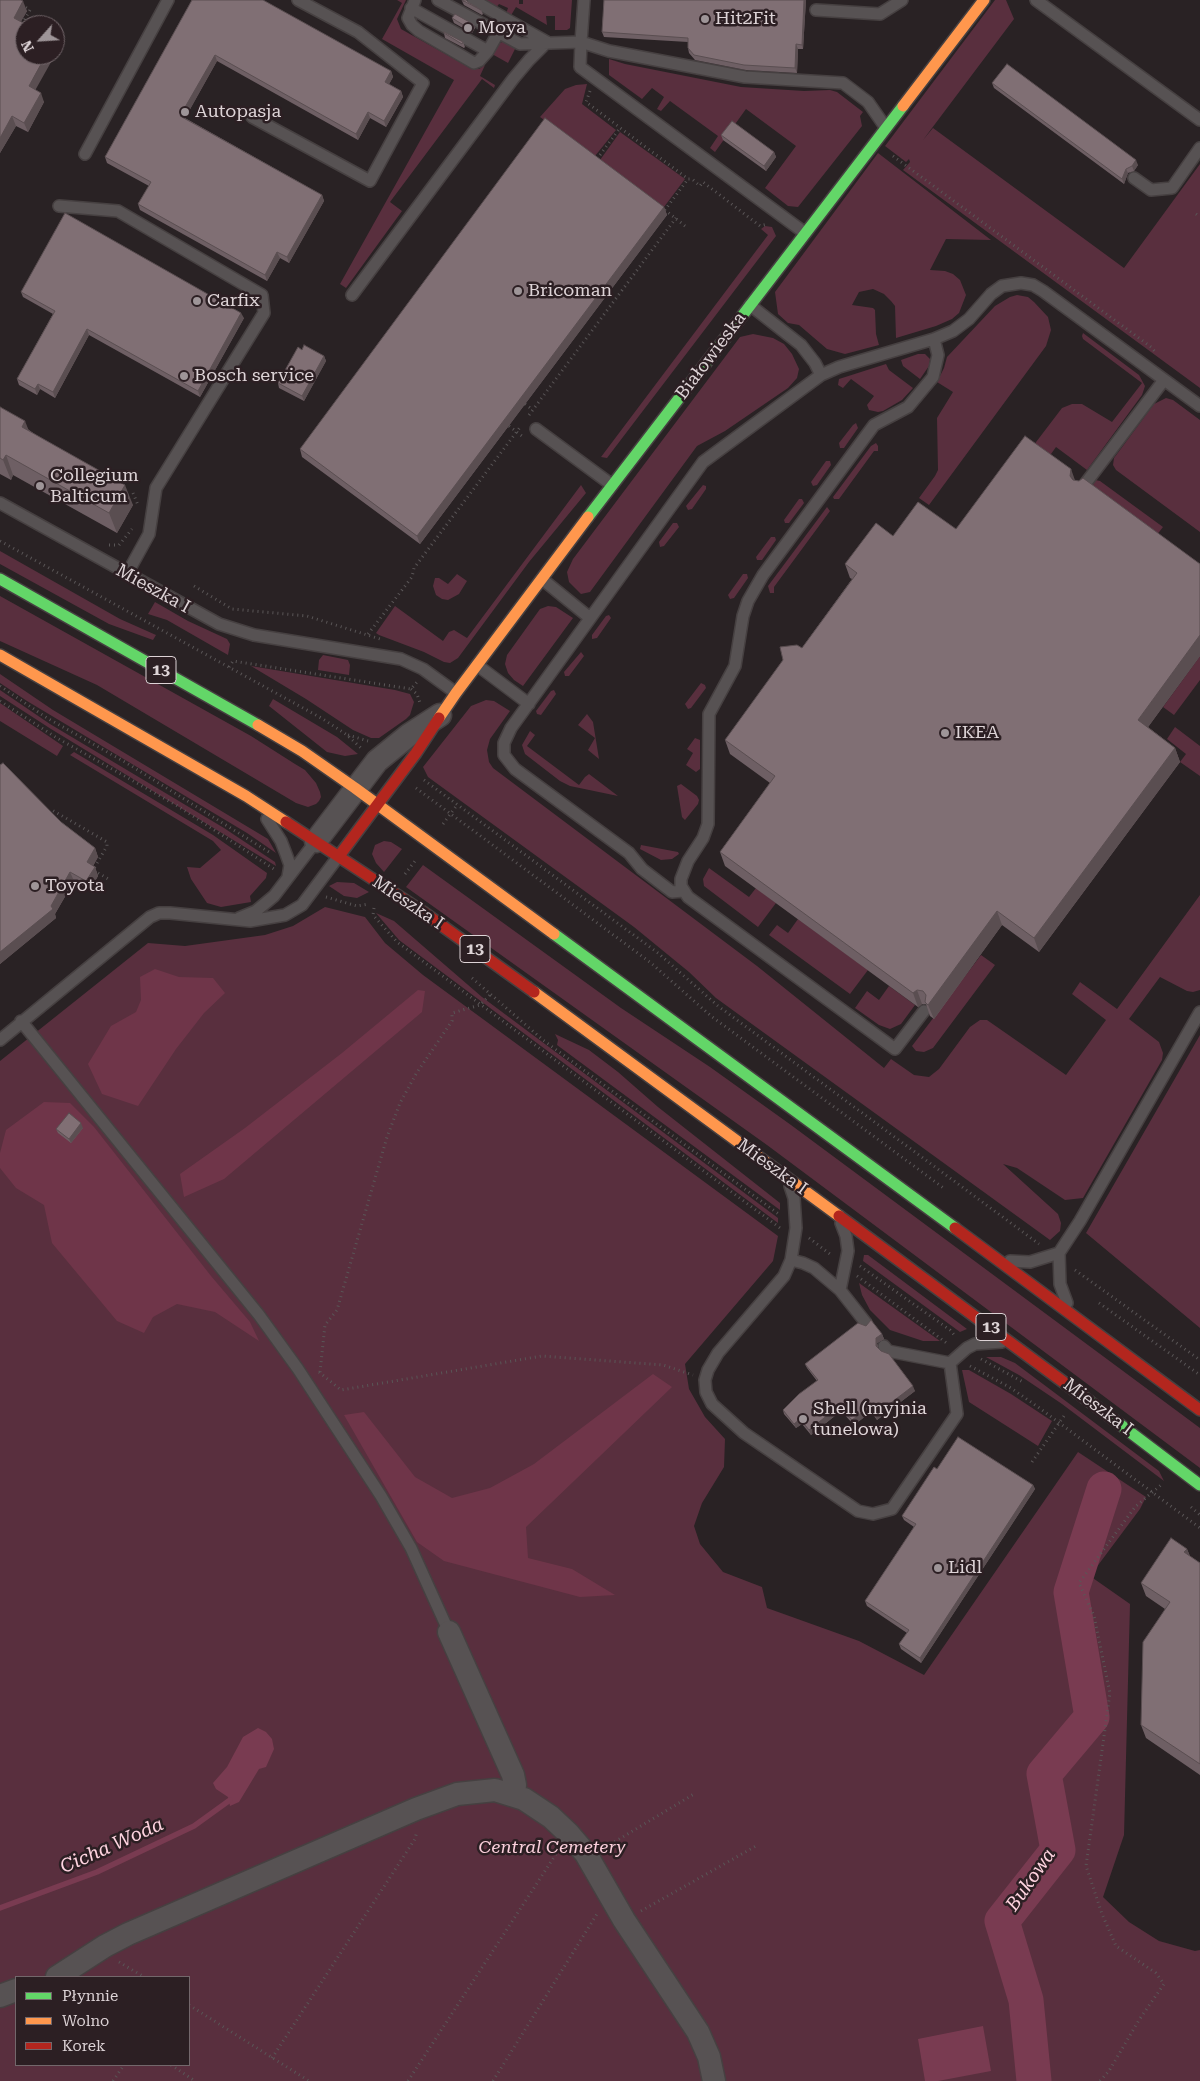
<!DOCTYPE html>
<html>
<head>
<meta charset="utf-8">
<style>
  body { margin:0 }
  #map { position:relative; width:1200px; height:2081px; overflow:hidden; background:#292224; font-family:"Roboto Serif",serif }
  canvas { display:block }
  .legend { position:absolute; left:15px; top:1976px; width:175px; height:90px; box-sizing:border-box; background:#2c1f23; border:1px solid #73676b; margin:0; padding:6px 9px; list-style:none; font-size:15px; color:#ddd3d6 }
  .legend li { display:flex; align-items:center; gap:10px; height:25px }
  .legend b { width:25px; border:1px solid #73676b }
  .north { position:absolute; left:15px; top:15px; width:50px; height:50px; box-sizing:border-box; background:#2c1f23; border:1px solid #73676b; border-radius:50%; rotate:244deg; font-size:14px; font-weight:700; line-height:20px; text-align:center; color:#ddd3d6 }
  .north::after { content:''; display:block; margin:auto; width:18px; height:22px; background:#9e9598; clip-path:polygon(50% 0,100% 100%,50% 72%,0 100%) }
</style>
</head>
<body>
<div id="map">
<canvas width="1200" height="2081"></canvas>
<ul class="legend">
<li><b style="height:6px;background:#63d668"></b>Płynnie</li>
<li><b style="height:6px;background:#ff974d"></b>Wolno</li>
<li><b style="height:6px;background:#b3261e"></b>Korek</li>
</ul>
<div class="north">N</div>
</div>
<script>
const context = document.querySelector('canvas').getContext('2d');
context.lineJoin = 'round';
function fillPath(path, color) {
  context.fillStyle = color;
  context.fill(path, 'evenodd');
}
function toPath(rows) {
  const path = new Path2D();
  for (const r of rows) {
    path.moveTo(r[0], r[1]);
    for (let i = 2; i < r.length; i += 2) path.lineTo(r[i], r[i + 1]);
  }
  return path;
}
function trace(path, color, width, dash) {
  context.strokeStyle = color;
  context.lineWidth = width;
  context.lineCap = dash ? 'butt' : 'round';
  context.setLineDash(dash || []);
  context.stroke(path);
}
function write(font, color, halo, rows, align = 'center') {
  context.font = font + ' "Roboto Serif",serif';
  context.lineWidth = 5;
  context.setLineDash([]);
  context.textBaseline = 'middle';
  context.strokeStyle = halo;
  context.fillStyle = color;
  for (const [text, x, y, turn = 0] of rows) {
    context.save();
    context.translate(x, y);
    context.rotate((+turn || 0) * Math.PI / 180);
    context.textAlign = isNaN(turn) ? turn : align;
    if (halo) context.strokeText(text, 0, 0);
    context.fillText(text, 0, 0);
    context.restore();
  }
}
fillPath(toPath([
  [397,0,406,0,397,19,401,29,472,69,479,69,485,65,480,76,495,85,494,88,482,79,390,202,402,211,346,288,340,284,454,80,382,39,402,3],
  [481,0,519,0,519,4,523,4,523,0,572,0,570,28,567,30,555,30,555,16,546,16,547,25,516,7,510,17,506,14,508,8,499,4,496,8],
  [995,0,1006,0,1014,19,923,140,933,128,1124,268,1200,164,1200,388,903,170,910,162,909,159,906,162,885,146],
  [504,41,516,47,508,63,492,54,496,45],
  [609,59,625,64,741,87,804,91,830,90,837,92,863,112,860,116,862,126,798,207,788,206,765,188,796,146,746,109,715,152,710,148,718,136,670,101,661,111,657,109,664,97,652,88,642,99,609,75],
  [587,84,582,104,616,130,595,156,540,117,565,89,576,85],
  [620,132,685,179,664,207,600,160],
  [878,153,991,240,946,239,930,270,945,271,953,274,960,280,966,295,959,313,952,319,936,326,896,338,895,306,891,301,884,294,873,289,859,292,852,305,873,308,875,310,876,334,879,345,845,354,827,349,799,325,788,323,778,314,775,292],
  [765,226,772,227,776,236,607,458,601,457,768,235,761,229],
  [1017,295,1028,297,1034,302,1048,317,1051,330,1046,346,929,505,919,498,935,476,938,470,937,418,953,392,937,382,944,368,947,357,995,306,1010,297],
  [1083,333,1139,375,1145,386,1142,395,1087,470,1056,447,1046,461,1030,450,1062,408,1072,404,1082,404,1112,422,1142,383,1083,339,1082,336],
  [753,334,773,338,784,344,792,354,799,369,797,378,788,388,725,431,697,446,590,592,581,594,569,582,567,572,573,559,740,337],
  [918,354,925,354,930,359,929,366,920,379,903,366,901,360],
  [886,364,889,370,913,388,902,400,883,411,878,412,869,410,867,405,874,396,851,379,843,388,838,385,839,379],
  [1166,398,1173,400,1200,420,1200,532,1116,470,1113,465,1114,458,1154,404],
  [856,423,858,428,844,448,840,448,839,443,853,425],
  [876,443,878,446,878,451,874,451,839,499,834,499,833,497,871,446],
  [826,461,830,461,831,465,817,485,813,486,811,482],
  [1095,480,1100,481,1163,527,1153,540,1086,490],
  [581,485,586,493,529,562,458,658,450,663,444,662,424,652,379,635,376,633,395,606,443,641,449,632,454,630,467,638],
  [703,485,706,486,706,489,692,509,688,510,686,506],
  [799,499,802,499,804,503,789,523,785,523,784,520],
  [827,507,830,511,774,587,774,593,770,593,768,586],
  [673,523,677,523,679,527,664,546,660,547,659,542],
  [771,537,775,537,776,540,762,560,757,560,756,557],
  [0,551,120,619,156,635,153,640,109,624,0,564],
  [457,574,467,581,459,594,448,600,442,599,436,595,433,586,435,578,439,578,448,584],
  [743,574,747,574,748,578,734,598,730,599,728,595],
  [0,596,251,736,295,764,305,770,316,783,320,792,321,797,319,801,316,804,308,807,296,803,97,685,0,641],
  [155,602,188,621,227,639,230,644,228,655,167,620,148,614],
  [548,606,556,607,573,618,523,686,514,680,508,673,505,664,507,655,540,609],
  [609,615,611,618,597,638,592,639,592,635,606,616],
  [581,652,584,656,569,676,565,676,564,672],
  [323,655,348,660,350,665,349,675,318,670,319,660],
  [1200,656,1200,680,1174,715,1163,707],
  [251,666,395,690,410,694,414,702,410,715,406,719,379,738,371,738,353,730,306,699],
  [0,674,53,710,268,839,276,853,247,833,27,701,0,683],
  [701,683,705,685,706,688,691,708,688,709,685,704],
  [0,690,50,724,224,828,275,862,276,866,51,729,0,696],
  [554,690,556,694,541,715,537,714,536,711,551,691],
  [273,699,337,737,358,754,345,756,327,752,269,706],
  [486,700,494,701,510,711,490,739,487,750,489,762,493,768,757,966,884,1068,891,1059,914,1075,929,1077,939,1069,970,1027,980,1020,987,1020,1066,1075,1106,1020,1072,994,1080,982,1117,1009,1200,895,1200,990,1193,992,1187,991,1160,977,1129,1019,1159,1042,1163,1053,1162,1060,1083,1198,1065,1200,1017,1168,1003,1164,1058,1214,1061,1223,1060,1231,1050,1240,716,998,689,972,634,927,428,777,423,767,471,706],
  [0,703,63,746,57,756,0,721],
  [587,714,593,722,599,759,588,750,595,738,578,725],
  [1175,727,1200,746,1200,776,1180,762,1186,754,1167,739],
  [530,731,535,735,527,746,579,785,585,777,589,774,618,796,570,786,560,781,525,754,522,745],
  [695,738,700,740,700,769,696,772,686,765,693,753,687,749],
  [74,752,213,835,267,873,266,878,250,896,251,902,221,907,207,903,191,879,187,867,200,868,221,850,213,841,70,755],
  [681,784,697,796,699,800,698,804,685,820,682,817,677,786],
  [384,841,391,842,402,849,384,872,376,863,372,854,375,845],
  [641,845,678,852,679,854,672,859,661,860,640,849],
  [423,865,621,1008,710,1067,791,1125,1200,1428,1200,1468,767,1145,406,887],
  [709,868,749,897,756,888,776,903,758,927,704,886,703,879],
  [337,882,354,883,369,892,357,898,344,896,329,886],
  [325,907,365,917,385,943,423,975,778,1236,773,1261,685,1364,689,1389,705,1417,725,1439,724,1467,702,1503,694,1526,700,1544,723,1572,762,1587,767,1608,859,1641,924,1675,1078,1452,1146,1497,1140,1509,1090,1576,1130,1604,1124,1835,1103,1897,1129,1922,1159,1941,1195,1951,1200,1950,1200,2081,0,2081,0,1061,148,943,185,946,265,935,293,926],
  [16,1977,189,1977,189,2065,16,2065],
  [376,913,394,921,482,997,778,1218,778,1223,399,940],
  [798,919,868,970,850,994,769,935,777,925,788,933],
  [981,955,995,965,933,1048,924,1052,916,1051,912,1046],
  [889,986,915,1005,901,1024,890,1029,879,1025,855,1008,867,991,879,1000],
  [555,1034,589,1050,618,1072,658,1107,780,1203,780,1210,557,1045,558,1040],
  [1200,1035,1200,1328,1086,1233],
  [864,1255,868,1255,967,1329,960,1332,863,1261],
  [859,1283,940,1341,923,1341,890,1330,870,1310,862,1295],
  [986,1357,1001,1357,1015,1363,1159,1471,1164,1481,1062,1404,1019,1375],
  [962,1370,969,1370,1011,1394,1052,1421,1038,1446,969,1402]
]), '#592f3e');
fillPath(toPath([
  [155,969,179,977,213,978,225,993,204,1013,176,1049,138,1106,102,1094,88,1064,111,1026,136,1012,141,1000,140,977],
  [418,990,425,991,422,1012,224,1179,184,1197,180,1174,245,1128,342,1053],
  [44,1102,70,1103,94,1127,211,1276,250,1322,259,1341,215,1312,177,1304,153,1317,144,1333,117,1321,52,1243,44,1205,16,1188,0,1168,0,1153,6,1130],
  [653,1374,672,1387,526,1527,528,1558,572,1569,615,1595,580,1597,444,1561,417,1542,344,1415,364,1412,415,1477,452,1498,490,1488,534,1464]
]), '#6f3549');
fillPath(toPath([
  [258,1728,266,1732,272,1739,274,1749,266,1767,259,1769,239,1802,230,1806,228,1797,216,1789,213,1783,227,1767,243,1737],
  [983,2026,991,2071,938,2081,925,2081,918,2039]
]), '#793b51');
trace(toPath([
  [0,1908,97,1872,194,1826,230,1800]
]), '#793b51', 5.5);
trace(toPath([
  [1034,2081,1026,2000,1002,1921,1058,1850,1044,1774,1092,1717,1071,1592,1104,1489]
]), '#793b51', 35);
const lane = toPath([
  [415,0,408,18,412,25,419,31,474,63,479,61,488,51,506,19,547,42],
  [438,0,520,44,581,42,580,67,805,233],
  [473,0,506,19],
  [584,0,581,42,609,51,745,77,843,83,868,102,886,128],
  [1036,0,1200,120],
  [411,8,488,51],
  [816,10,880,14,902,0],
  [252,117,370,181,423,83,358,32,298,0],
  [85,154,168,0],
  [1134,178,1151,190,1172,188,1200,148],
  [59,206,118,211,262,295,264,313,156,488,149,534,127,574],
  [352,295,513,79,529,60,547,42],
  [750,305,801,345,815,363,821,375],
  [536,429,612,485],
  [1082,488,1164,380],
  [0,503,219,624,254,635,401,659,423,669,456,693],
  [542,579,590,618],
  [477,665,529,704],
  [267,819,281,841,286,854,290,865,288,877],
  [683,891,672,892,642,869,629,853,515,769,504,755,504,743,511,728,703,462,821,375,839,367,934,339,953,331,969,319,991,294,1002,286,1021,283,1033,285,1043,291,1200,406],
  [239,918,256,911,274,896,316,841],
  [924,1011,895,1049,688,897,681,886,681,879,688,861,703,838,708,824,709,714,735,666,743,616,748,601,763,575,874,425,908,407,933,377,938,355,934,339],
  [21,1021,259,1315,298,1369,381,1496,411,1548,449,1632],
  [0,1040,150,917,159,913,170,913,250,921,285,915,302,905,338,857],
  [790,1186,794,1198,796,1228,791,1260,784,1276,718,1353,708,1370,705,1380,706,1392,712,1404,744,1433,858,1511,873,1514,892,1509,957,1414,950,1363,967,1348,975,1344,1002,1342],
  [791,1260,803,1263,814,1268,840,1290,866,1323],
  [1010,1261,1030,1262,1059,1253],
  [840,1290,848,1251,846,1236,841,1223],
  [1067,1303,1060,1284,1059,1253,1080,1221,1200,1012],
  [884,1346,888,1351,950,1363]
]);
const street = toPath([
  [316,841,377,761,409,735,440,715],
  [449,1632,513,1775,515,1785,514,1794],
  [57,1977,105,1946,128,1934,416,1809,457,1794,495,1790,524,1799,551,1817,569,1834,586,1854,624,1920,698,2032,709,2057,714,2081],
  [0,1996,16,1990]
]);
const fast = toPath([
  [588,517,903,106],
  [0,579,258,725],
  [554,934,955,1228],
  [1089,1401,1200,1485]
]);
const slow = toPath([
  [903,106,984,0],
  [0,655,246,796,286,822],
  [439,718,456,693,588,517],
  [258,725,302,751,355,788,554,934],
  [534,992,839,1216]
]);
const jam = toPath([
  [286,822,423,912,534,992],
  [339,856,416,753,439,718],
  [839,1216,1089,1401],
  [955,1228,1200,1410]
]);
trace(lane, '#464041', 14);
trace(street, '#464041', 25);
trace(fast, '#464041', 14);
trace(slow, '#464041', 14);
trace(jam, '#464041', 14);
trace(toPath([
  [22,24,30,10,22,5],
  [590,91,586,102,688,179,692,179,700,186,703,182,760,226,768,224],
  [893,156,1151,347,1156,353],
  [597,159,620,128],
  [1196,214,1200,217],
  [685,226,665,210,688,179],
  [525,404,533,410],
  [529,415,676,218],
  [509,426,522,436],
  [133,493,138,505],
  [0,541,323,719,347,735,361,748],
  [109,545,119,545,132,529],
  [194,586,232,609,307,616,380,639],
  [368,634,412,577,414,568,521,426],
  [229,667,233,661,411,689,417,682],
  [0,686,47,718,125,762,269,852],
  [411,689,417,694,420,703],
  [0,701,57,738,176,805,274,869],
  [348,735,368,741],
  [424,780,658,953,718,1006,1039,1244],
  [416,788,651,963,711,1016,945,1189],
  [50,813,52,810,107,842,107,846,93,870,110,880],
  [443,824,457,805],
  [405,874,415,861],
  [326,897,357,906,369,904],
  [374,908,373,915,397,942,780,1228],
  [472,978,543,1040,780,1215],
  [809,1238,830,1254],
  [860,1266,950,1330,956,1337],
  [1075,1270,1200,1360],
  [857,1276,948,1344],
  [1099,1303,1200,1375],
  [981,1359,1023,1382],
  [970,1366,1011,1388,1038,1407,1200,1528],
  [319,1372,341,1390,542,1356,663,1365,693,1375],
  [320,1372,325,1325,337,1310,387,1137,400,1103,416,1074,452,1021,452,1013,480,1005,491,994],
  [1032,1462,1066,1413],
  [1191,1507,1200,1515],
  [606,1847,694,1794],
  [641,1911,756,1846],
  [119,1962,144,1977],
  [189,2005,309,2081],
  [272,2058,415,1839,417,1831],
  [171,2065,195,2081],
  [113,2081,124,2065],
  [408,2081,558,1851],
  [493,2081,597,1914],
  [1100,2081,1109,2071,1139,2020,1164,1984,1156,1973,1116,1946,1102,1914,1086,1866,1110,1693,1094,1616,1079,1583,1135,1507,1161,1485]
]), '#5a5657', 3, [1, 4]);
trace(lane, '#575253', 11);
trace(street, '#575253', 22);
trace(fast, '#63d668', 11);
trace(slow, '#ff974d', 11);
trace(jam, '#b3261e', 11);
fillPath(toPath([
  [0,0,27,11,21,21,35,90,44,102,28,132,16,126,0,153],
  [192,0,391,71,393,77,389,84,401,91,403,97,386,127,370,118,358,140,217,61,185,118,322,195,324,201,289,263,280,258,267,281,140,210,138,204,149,186,107,163,105,157],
  [604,0,806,0,803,49,798,49,797,73,746,70,695,60,689,53,688,48,688,42,604,37,602,32],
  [462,1,468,2,481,10,483,14,482,15,464,5],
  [452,18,473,24,475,28,472,33,454,23],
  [444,33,463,42,465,47,464,48,445,38],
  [992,83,1138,165,1134,171,1128,173,1124,184,994,88],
  [721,135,774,152,776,157,766,171,723,140],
  [664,207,667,215,420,544,302,457,300,449],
  [21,292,244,318,200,397,89,335,55,398,40,389,37,395,19,385,17,379,53,314,23,297],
  [324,356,326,361,304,401,279,388,278,383],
  [0,407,29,430,133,505,117,533,13,475,11,480,0,474],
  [1075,481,1200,564,1200,656,1148,727,1175,748,1180,762,1039,952,1002,925,934,1019,930,1016,926,1004,922,1004,918,1007,725,866,720,852,770,783,730,754,725,740,802,648,852,579,850,578,845,564,893,536,956,529],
  [0,765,61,822,95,848,98,857,93,866,95,867,98,876,90,890,74,881,55,914,56,918,0,964],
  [83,1128,71,1143,58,1133,56,1129],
  [882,1334,884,1339,877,1343,878,1348,915,1391,877,1420,871,1412,854,1425,841,1411,811,1435,802,1424,796,1428,784,1414,783,1410,817,1381,807,1368,805,1364],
  [937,1469,1033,1485,1035,1489,921,1663,901,1649,899,1644,907,1633,867,1606,865,1601,914,1527,904,1520,902,1516],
  [1187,1549,1190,1556,1200,1563,1200,1775,1146,1738,1141,1725,1165,1609,1146,1596,1141,1583]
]), '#6e5f64');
fillPath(toPath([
  [804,0,806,0,803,49,802,45],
  [23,1,27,11,18,27,14,18],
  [473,24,475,28,472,33,470,29],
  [55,42,58,50,55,55],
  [796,44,798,49,797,73,795,68],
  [46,55,55,55,32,96,29,86],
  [215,55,217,61,183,122,180,116],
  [391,71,393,77,387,88,385,82],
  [401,91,403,97,386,127,384,121],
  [41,93,44,102,28,132,24,123],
  [368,112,370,118,358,140,356,134],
  [12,116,16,126,0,153,0,138],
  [774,152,776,157,766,171,764,166],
  [1136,160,1138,165,1134,171,1132,166],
  [1126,169,1128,173,1124,184,1122,179],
  [322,195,324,201,289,263,287,257],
  [664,207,667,215,420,544,417,536],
  [277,252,280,258,267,281,265,275],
  [241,313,244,318,200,397,198,391],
  [87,329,89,335,55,398,53,392],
  [324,356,326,361,304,401,302,396],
  [38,384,40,389,37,395,35,389],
  [25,421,33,441,22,427],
  [6,455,13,475,11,480,3,460],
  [1071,469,1076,483,1070,476],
  [125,485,133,505,117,533,109,513],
  [1200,635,1200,656,1143,734,1138,720],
  [1175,748,1180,762,1039,952,1034,938],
  [95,848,98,857,90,871,87,862],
  [95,867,98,876,90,890,86,881],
  [70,872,74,881,55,914,56,918,0,964,0,952,51,906],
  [997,911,1002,925,934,1019,928,1005],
  [917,990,922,1004,918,1007,913,993],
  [81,1123,83,1128,71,1143,69,1139],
  [882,1334,884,1339,877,1343,878,1351,876,1346,876,1338],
  [913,1386,915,1391,877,1420,875,1415],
  [839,1406,841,1411,811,1435,809,1430],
  [869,1407,871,1412,854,1425,852,1420],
  [800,1419,802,1424,796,1428,794,1424],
  [1033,1485,1035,1489,921,1663,920,1658],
  [1187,1549,1192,1562,1184,1552]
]), '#5a4e51');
const building = toPath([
  [0,0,21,0,23,1,14,18,27,25,25,25,25,55,46,55,29,86,41,93,24,123,12,116,0,138,0,0],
  [192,0,263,0,391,71,385,82,401,91,384,121,368,112,356,134,215,55,180,116,322,195,287,257,277,252,265,275,138,204,151,182,105,157,192,0],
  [462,0,466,0,468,2,481,10,462,0],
  [604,0,804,0,802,45,796,44,795,68,744,65,694,55,688,48,688,38,602,32,604,0],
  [455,14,473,24,470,29,452,18,455,14],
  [444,32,463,42,462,44,444,33,444,32],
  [1007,64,1136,160,1132,166,1126,169,1122,179,992,83,1007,64],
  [545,118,664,207,417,536,300,449,545,118],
  [732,121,774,152,764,166,721,135,732,121],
  [65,213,241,313,198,391,87,329,53,392,38,384,35,389,17,379,55,311,21,292,65,213],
  [304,345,324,356,302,396,278,383,298,347,302,350,304,345],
  [0,407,25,421,22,427,125,485,109,513,6,455,3,460,0,458,0,407],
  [1025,436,1071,469,1070,476,1073,480,1079,481,1083,478,1200,564,1200,635,1138,720,1175,748,1034,938,997,911,928,1005,925,1002,926,995,923,991,917,990,913,993,720,852,775,776,725,740,783,660,780,647,797,645,802,648,857,573,845,564,876,523,893,536,918,502,956,529,1025,436],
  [3,763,61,822,95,848,87,862,95,867,86,881,70,872,51,906,53,909,0,952,0,765,3,763],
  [69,1113,81,1123,69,1139,56,1129,69,1113],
  [871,1320,882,1334,876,1338,876,1346,881,1351,889,1354,913,1386,875,1415,869,1407,852,1420,839,1406,809,1430,800,1419,794,1424,783,1410,799,1394,818,1380,805,1364,858,1323,866,1326,871,1320],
  [958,1437,1033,1485,920,1658,899,1644,909,1630,865,1601,916,1524,902,1516,934,1467,937,1469,958,1437],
  [1171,1538,1187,1549,1184,1552,1200,1563,1200,1764,1141,1725,1143,1642,1170,1602,1141,1583,1171,1538]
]);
fillPath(building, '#806f74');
trace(building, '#5a4e51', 1);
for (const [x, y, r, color] of [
  [705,19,5,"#9e9598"],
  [468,28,5,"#9e9598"],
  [185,112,5,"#9e9598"],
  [518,291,5,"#9e9598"],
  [197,301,5,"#9e9598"],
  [184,376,5,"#9e9598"],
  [40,486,5,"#9e9598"],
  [945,733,5,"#9e9598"],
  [35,886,5,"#9e9598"],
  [803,1419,5,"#9e9598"],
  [938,1568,5,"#9e9598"]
]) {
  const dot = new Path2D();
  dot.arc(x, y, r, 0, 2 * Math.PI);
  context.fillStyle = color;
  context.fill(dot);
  trace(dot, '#2c1f23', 2);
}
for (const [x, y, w] of [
  [161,670,30],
  [475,949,30],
  [991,1327,30]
]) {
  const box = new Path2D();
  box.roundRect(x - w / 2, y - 13.5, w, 27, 4);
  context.fillStyle = '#2c1f23';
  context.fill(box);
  trace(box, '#ddd3d6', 1);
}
write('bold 16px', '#ddd3d6', null, [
  ["13",161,670],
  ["13",475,949],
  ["13",991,1327]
]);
write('18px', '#ddd3d6', '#2c1f23', [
  ["Hit2Fit",715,19],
  ["Moya",478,28],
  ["Autopasja",195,112],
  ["Bricoman",528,291],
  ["Carfix",207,301],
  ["Bosch service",194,376],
  ["Collegium",50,476],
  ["Balticum",50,497],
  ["IKEA",955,733],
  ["Toyota",45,886],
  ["Shell (myjnia",813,1409],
  ["tunelowa)",813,1430],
  ["Lidl",948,1568]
], 'left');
write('18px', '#ddd3d6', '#2c1f23', [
  ["Białowieska",711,356,-53],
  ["Mieszka I",153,589,29],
  ["Mieszka I",408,903,34],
  ["Mieszka I",772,1167,36],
  ["Mieszka I",1098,1407,37]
]);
write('italic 18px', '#facfdb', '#2c1f23', [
  ["Central Cemetery",552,1848]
]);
write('italic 19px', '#ffd4e0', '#2c1f23', [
  ["Cicha Woda",112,1846,-24],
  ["Bukowa",1031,1880,-55]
]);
</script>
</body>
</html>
